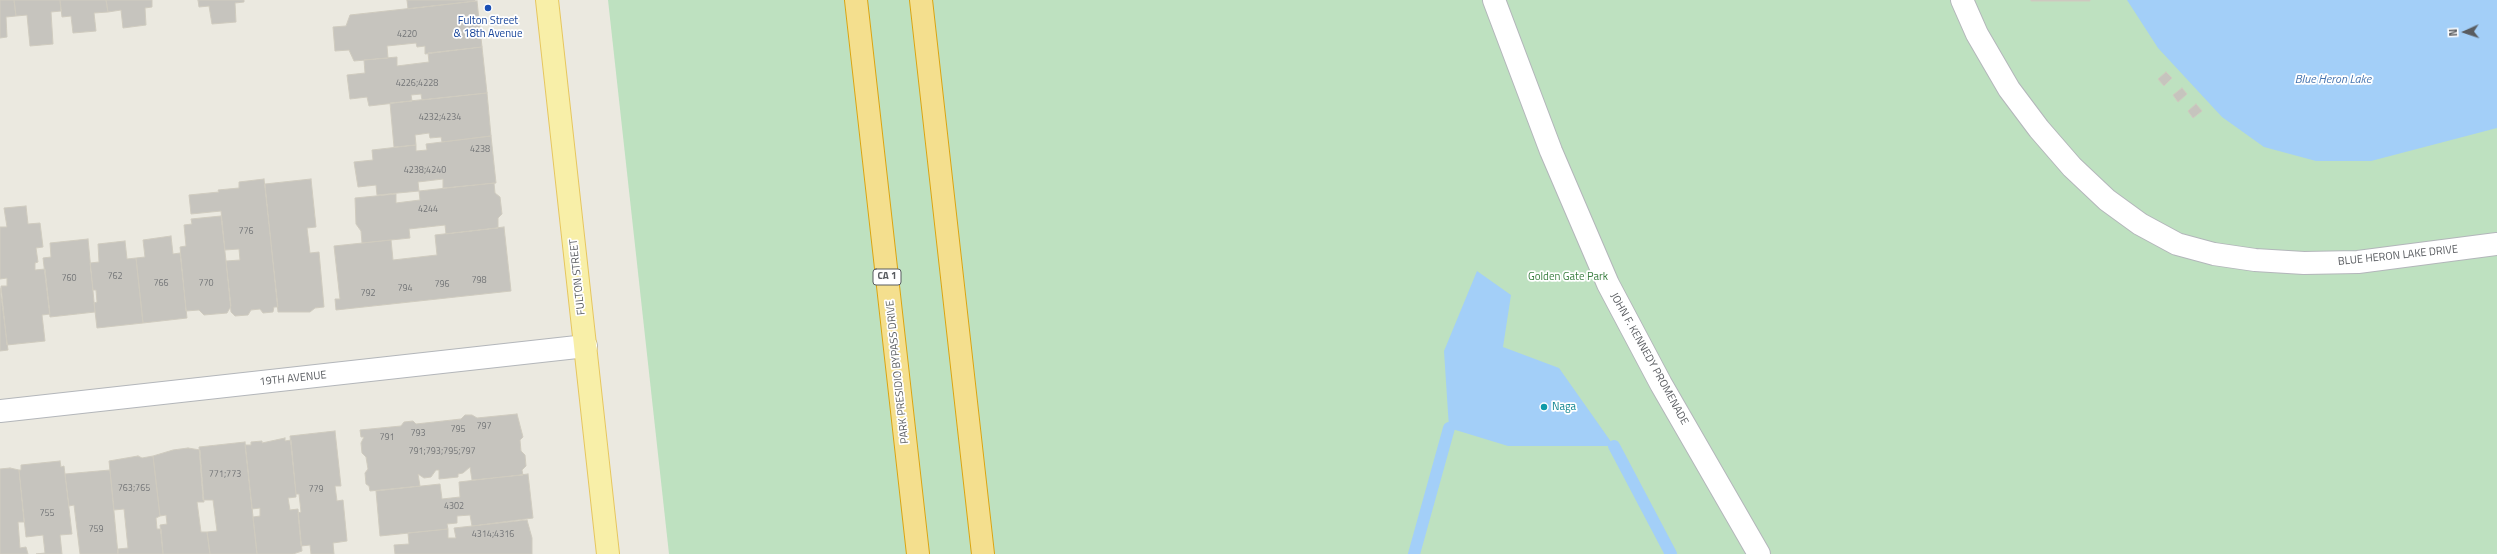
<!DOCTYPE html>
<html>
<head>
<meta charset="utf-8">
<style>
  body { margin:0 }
  #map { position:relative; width:2497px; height:554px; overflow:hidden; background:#ebe9e0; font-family:"Titillium Web",sans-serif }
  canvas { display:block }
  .north { position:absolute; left:2445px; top:12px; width:40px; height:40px; -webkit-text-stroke:3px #fff; paint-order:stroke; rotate:267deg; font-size:11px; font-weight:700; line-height:16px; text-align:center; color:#595c60 }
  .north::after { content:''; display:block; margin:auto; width:14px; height:18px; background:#595c60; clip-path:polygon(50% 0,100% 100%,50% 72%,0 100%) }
</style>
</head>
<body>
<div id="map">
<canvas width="2497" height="554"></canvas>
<div class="north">N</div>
</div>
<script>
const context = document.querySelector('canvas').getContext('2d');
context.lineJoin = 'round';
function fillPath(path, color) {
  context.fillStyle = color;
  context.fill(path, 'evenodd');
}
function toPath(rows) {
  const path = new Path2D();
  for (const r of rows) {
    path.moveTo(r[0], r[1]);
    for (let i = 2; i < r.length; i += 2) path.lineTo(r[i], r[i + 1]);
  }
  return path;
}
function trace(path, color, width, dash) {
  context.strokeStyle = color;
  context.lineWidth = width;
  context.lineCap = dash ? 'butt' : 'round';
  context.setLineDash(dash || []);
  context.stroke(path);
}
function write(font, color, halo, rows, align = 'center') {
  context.font = font + ' "Titillium Web",sans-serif';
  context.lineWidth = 3.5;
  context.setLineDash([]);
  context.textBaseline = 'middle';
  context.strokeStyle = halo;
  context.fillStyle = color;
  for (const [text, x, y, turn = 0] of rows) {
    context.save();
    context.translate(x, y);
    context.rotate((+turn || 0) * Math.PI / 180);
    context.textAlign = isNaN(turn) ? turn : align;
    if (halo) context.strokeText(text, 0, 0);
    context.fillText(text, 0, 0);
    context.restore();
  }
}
fillPath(toPath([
  [608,0,2497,0,2497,554,669,554]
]), '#bee1c0');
fillPath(toPath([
  [2127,0,2497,0,2497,128,2371,161,2316,161,2264,147,2222,117,2158,48],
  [1477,271,1511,295,1503,347,1559,368,1614,446,1508,446,1449,428,1444,351]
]), '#a3cff8');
trace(toPath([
  [1614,446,1671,554],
  [1414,554,1449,428]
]), '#a3cff8', 12);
const building = toPath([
  [0,0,14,0,16,16,6,17,7,37,0,38,0,0],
  [14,0,60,0,61,11,51,12,53,44,30,46,27,15,16,16,14,0],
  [60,0,106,0,108,12,94,13,96,31,73,33,71,16,62,17,60,0],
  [106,0,152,0,152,7,145,8,146,25,123,28,121,10,108,12,106,0],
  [198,0,244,0,244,2,235,3,236,22,212,24,209,6,199,7,198,0],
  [407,0,475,0,475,1,408,9,407,0],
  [2031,0,2090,0,2090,1,2031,1,2031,0],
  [477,1,482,47,425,54,425,46,417,47,416,43,387,46,388,58,354,61,349,50,335,51,333,27,346,26,350,15,477,1],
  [482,47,487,93,422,100,421,94,411,95,412,101,369,106,367,97,350,99,347,75,365,73,364,60,397,57,397,66,429,62,428,53,482,47],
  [2166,72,2172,78,2164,86,2158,79,2166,72],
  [2182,88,2187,94,2178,102,2173,95,2182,88],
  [487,93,491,136,442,142,441,137,430,138,429,133,415,135,416,145,394,147,390,103,487,93],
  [2196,104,2202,111,2193,118,2188,111,2196,104],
  [491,136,496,183,443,188,443,179,418,182,419,191,377,195,376,185,358,187,354,162,373,160,372,150,416,145,416,151,427,150,426,144,491,136],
  [264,179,278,307,274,307,273,312,263,313,260,309,251,310,248,315,235,316,231,312,226,261,240,260,239,249,225,250,221,211,191,214,189,195,219,192,218,190,239,188,239,182,264,179],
  [311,179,316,227,307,228,310,253,319,252,324,307,315,308,310,312,278,312,265,184,311,179],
  [494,183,495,193,500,197,502,214,498,218,498,228,446,234,445,225,409,229,410,238,362,243,361,231,356,224,355,198,396,194,396,203,420,200,419,191,494,183],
  [26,206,28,224,40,223,43,247,36,248,38,262,35,263,35,270,45,269,50,314,42,315,45,341,7,345,1,286,7,286,7,278,0,279,0,227,7,227,4,208,26,206],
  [221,216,231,306,227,313,204,315,199,310,186,311,180,247,186,246,184,225,192,224,191,219,221,216],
  [504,227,511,291,336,310,335,299,340,299,334,246,391,240,393,260,437,255,435,235,504,227],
  [171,236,173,254,180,253,187,318,143,323,136,258,145,257,143,240,171,236],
  [88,239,95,312,50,317,43,258,51,257,50,243,88,239],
  [125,241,127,259,136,258,143,323,97,328,94,303,97,302,96,290,93,290,90,263,99,262,98,244,125,241],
  [0,288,8,350,0,351,0,288],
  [517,414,523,437,520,440,521,451,525,455,526,466,522,470,523,475,472,480,470,467,463,473,458,474,458,477,439,479,439,470,436,470,431,477,424,478,418,474,420,486,370,491,369,486,366,484,365,473,368,469,366,457,362,453,361,443,364,437,361,437,360,430,401,426,404,422,413,421,416,424,461,419,465,415,472,415,477,418,517,414],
  [335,431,341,486,335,486,337,501,343,500,347,541,333,543,334,554,311,554,310,545,301,546,298,513,301,512,299,494,296,494,290,436,335,431],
  [285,438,285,441,291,440,296,494,296,497,288,498,290,510,298,509,302,551,293,554,257,554,253,517,260,516,260,508,252,509,245,445,251,445,251,442,262,441,262,443,285,438],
  [245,442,257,554,210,554,207,532,217,531,213,500,203,500,199,447,245,442],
  [188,448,200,450,204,502,197,502,201,532,207,532,210,554,163,554,160,525,167,524,166,515,160,516,153,456,173,450,188,448],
  [138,456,142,458,153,456,160,516,156,518,157,529,161,529,163,554,118,554,118,549,128,548,124,509,114,510,109,461,138,456],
  [60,461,61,467,64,466,72,534,60,535,62,554,36,554,45,553,43,535,26,537,19,470,21,470,21,465,60,461],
  [10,468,19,470,24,522,18,522,20,548,26,547,28,554,0,554,0,469,10,468],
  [110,470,118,554,80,554,74,505,69,506,65,474,110,470],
  [528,474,533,518,472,526,470,515,457,516,457,523,447,524,448,529,380,536,376,491,440,484,442,499,460,497,459,482,528,474],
  [527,520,532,538,532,554,395,554,394,545,409,544,408,533,448,529,448,538,456,538,454,528,527,520]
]);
fillPath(building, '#c6c4be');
trace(building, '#cfcbbf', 1);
const minor = toPath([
  [1494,0,1551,151,1608,284,1661,384,1759,554],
  [1962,0,1977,34,2009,89,2039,129,2072,167,2107,200,2140,224,2177,244,2214,254,2255,260,2304,263,2358,262,2497,244],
  [0,411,586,346]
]);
const major = toPath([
  [547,0,608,554]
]);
const highway = toPath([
  [856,0,918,554],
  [921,0,983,554]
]);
trace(minor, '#b3b6ba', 24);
trace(major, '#e6c65e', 24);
trace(highway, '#dba411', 24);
trace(minor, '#fff', 22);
trace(major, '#f8efa8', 22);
trace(highway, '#f4df8e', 22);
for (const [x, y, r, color] of [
  [488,8,4,"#1a4fb4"],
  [1544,407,4,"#0f9aa8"]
]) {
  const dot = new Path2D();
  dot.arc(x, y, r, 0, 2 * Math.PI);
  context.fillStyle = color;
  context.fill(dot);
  trace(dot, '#fff', 1.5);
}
write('9px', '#747678', null, [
  ["4220",407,35],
  ["4226;4228",417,84],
  ["4232;4234",440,118],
  ["4238",480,150],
  ["4238;4240",425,171],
  ["4244",428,210],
  ["776",246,232],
  ["762",115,277],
  ["760",69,279],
  ["798",479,281],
  ["766",161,284],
  ["770",206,284],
  ["796",442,285],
  ["794",405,289],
  ["792",368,294],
  ["797",484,427],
  ["795",458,430],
  ["793",418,434],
  ["791",387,438],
  ["791;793;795;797",442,452],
  ["771;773",225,475],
  ["763;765",134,489],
  ["779",316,490],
  ["4302",454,507],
  ["755",47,514],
  ["759",96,530],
  ["4314;4316",493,535]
]);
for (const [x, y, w] of [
  [887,277,28]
]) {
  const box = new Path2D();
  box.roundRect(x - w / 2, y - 8, w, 16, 3);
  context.fillStyle = '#fff';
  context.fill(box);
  trace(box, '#595c60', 1);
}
write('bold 10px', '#595c60', null, [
  ["CA 1",887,277]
]);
write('11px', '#164399', '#fff', [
  ["Fulton Street",488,21],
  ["& 18th Avenue",488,34]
]);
write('11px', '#595c60', '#fff', [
  ["BLUE HERON LAKE DRIVE",2398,256,-6],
  ["FULTON STREET",578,277,-96],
  ["JOHN F. KENNEDY PROMENADE",1649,359,61],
  ["PARK PRESIDIO BYPASS DRIVE",898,372,-96],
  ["19TH AVENUE",293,379,-6]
]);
write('11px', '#3a7e40', '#fff', [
  ["Golden Gate Park",1568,277]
]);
write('11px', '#0d838f', '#fff', [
  ["Naga",1552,407]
], 'left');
write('italic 12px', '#4675b0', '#fff', [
  ["Blue Heron Lake",2333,80]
]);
</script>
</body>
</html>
